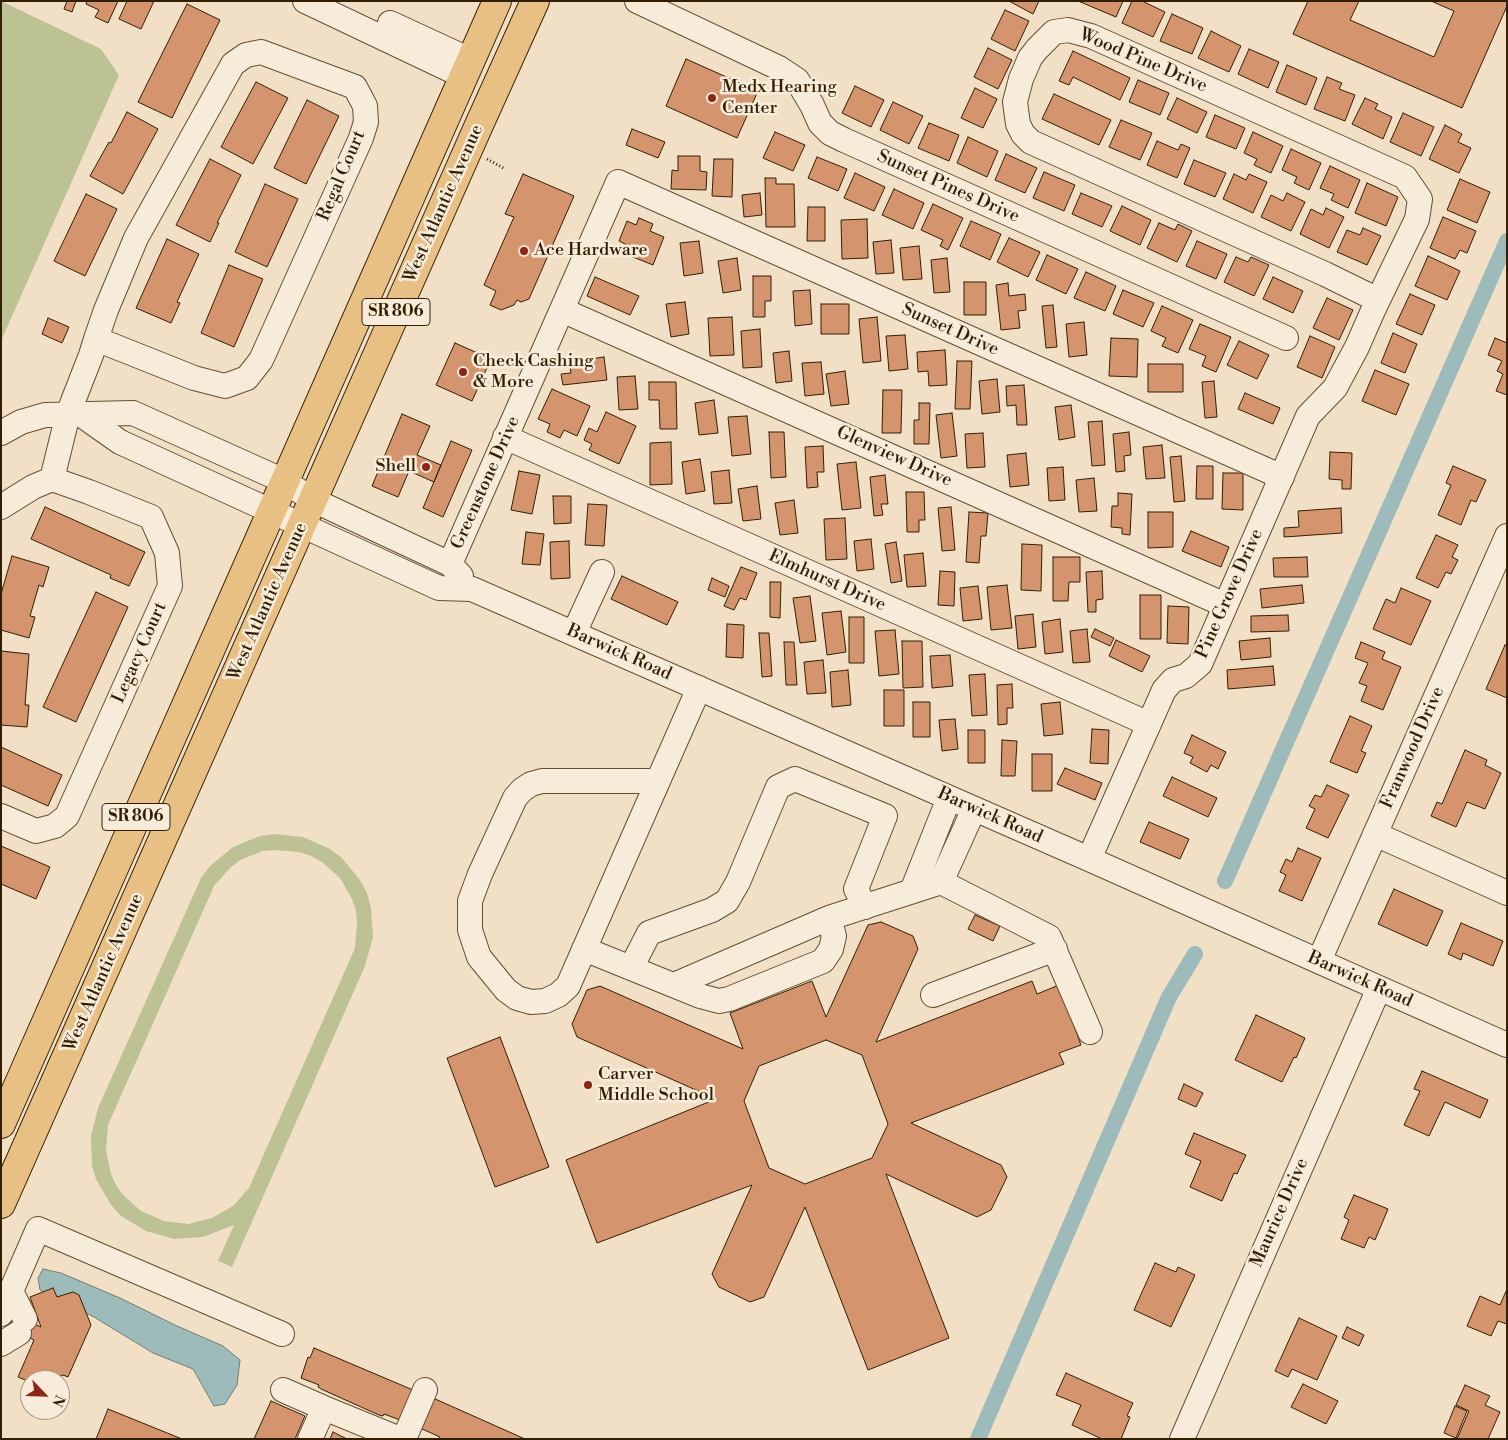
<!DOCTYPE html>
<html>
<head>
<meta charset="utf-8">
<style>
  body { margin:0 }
  #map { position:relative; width:1508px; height:1440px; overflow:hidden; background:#f2e0c6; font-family:"Libre Bodoni",serif }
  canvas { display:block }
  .frame { position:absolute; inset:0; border:2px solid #321f02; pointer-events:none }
  .north { position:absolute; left:20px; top:1370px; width:50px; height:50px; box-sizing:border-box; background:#f7ebda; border:1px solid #a89984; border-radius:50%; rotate:114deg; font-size:14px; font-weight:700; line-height:20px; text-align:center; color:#321f02 }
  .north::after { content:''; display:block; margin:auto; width:18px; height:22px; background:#8f2418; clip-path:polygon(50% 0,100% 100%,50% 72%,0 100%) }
</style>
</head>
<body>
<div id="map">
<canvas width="1508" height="1440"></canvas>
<div class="frame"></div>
<div class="north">N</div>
</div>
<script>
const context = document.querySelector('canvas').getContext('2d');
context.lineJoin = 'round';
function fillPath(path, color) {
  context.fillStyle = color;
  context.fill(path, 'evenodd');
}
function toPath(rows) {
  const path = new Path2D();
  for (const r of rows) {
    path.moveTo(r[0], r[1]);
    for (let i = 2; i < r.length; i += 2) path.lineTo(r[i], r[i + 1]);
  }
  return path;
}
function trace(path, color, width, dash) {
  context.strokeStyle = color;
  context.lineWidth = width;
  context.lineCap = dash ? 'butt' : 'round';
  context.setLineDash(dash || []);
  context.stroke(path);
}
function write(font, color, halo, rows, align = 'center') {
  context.font = font + ' "Libre Bodoni",serif';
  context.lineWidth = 5;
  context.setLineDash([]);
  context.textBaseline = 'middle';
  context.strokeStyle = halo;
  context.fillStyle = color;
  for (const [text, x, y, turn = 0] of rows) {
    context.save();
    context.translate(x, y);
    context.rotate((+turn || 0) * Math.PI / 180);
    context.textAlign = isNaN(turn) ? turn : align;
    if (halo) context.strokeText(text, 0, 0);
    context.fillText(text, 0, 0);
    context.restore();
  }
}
fillPath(toPath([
  [1,1,101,49,119,75,1,341],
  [274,834,303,837,330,849,342,858,360,880,367,893,371,908,373,937,365,966,232,1267,218,1261,234,1225,203,1237,174,1239,146,1231,121,1216,111,1205,96,1179,92,1166,91,1136,98,1108,201,878,210,866,233,847,260,836],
  [275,850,299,852,311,856,322,862,340,878,352,899,356,911,357,923,355,948,249,1188,233,1206,212,1218,188,1224,164,1221,141,1211,123,1195,116,1185,111,1174,106,1150,108,1125,214,886,230,868,240,860,263,851]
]), '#bcc294');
const water = toPath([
  [43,1269,61,1273,120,1298,177,1326,223,1346,240,1360,237,1385,225,1404,214,1406,193,1369,153,1353,94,1317,40,1290,38,1278,43,1269]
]);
fillPath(water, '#9dbbbb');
trace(water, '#727d71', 1);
trace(toPath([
  [1225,881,1507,241],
  [978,1439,1169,997,1195,954]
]), '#9dbbbb', 16);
const building = toPath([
  [67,1,76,1,72,12,64,9,67,1],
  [87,1,118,1,108,23,95,17,99,10,86,4,87,1],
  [127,1,154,1,141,29,119,19,127,1],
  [1009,1,1039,1,1033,14,1009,1],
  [1078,1,1123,1,1116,17,1078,1],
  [1132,1,1142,1,1165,12,1153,37,1122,23,1132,1],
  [1308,1,1359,1,1350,20,1434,57,1454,11,1431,1,1507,1,1507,6,1462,108,1293,34,1308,1],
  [187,4,220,20,172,118,138,102,187,4],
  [1005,10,1029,21,1015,51,991,39,1005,10],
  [1172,14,1203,28,1192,54,1160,41,1172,14],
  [1211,31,1241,46,1229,72,1198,58,1211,31],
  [988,48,1012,60,998,89,974,77,988,48],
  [1249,49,1279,62,1268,88,1238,74,1249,49],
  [1073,51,1130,78,1120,100,1073,77,1069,85,1059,81,1073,51],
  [686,59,758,91,737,138,666,106,686,59],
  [1287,65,1317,78,1306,105,1276,92,1287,65],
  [1327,77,1342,83,1339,89,1355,95,1345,121,1314,109,1327,77],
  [1138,80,1169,93,1160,115,1129,102,1138,80],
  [256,82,288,98,253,164,221,147,256,82],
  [855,86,884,100,871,127,842,113,855,86],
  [975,88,997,99,983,128,961,118,975,88],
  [1054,94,1111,120,1099,145,1042,119,1054,94],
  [1177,98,1207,112,1197,133,1167,119,1177,98],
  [1365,98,1378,104,1375,109,1392,117,1383,139,1352,124,1365,98],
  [307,100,339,116,306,184,274,168,307,100],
  [893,102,923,116,909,144,880,130,893,102],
  [127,112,158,129,123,194,90,176,109,142,111,143,127,112],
  [1403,113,1434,127,1421,156,1390,142,1403,113],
  [1215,115,1245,128,1236,149,1206,137,1215,115],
  [1121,120,1152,133,1140,160,1109,147,1121,120],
  [929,123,959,135,949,161,918,148,929,123],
  [1445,125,1462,134,1458,142,1471,148,1459,173,1429,159,1445,125],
  [632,129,665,142,658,158,626,145,632,129],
  [775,132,805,145,793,171,763,158,775,132],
  [1253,132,1283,146,1271,173,1254,165,1257,159,1244,153,1253,132],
  [968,137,998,151,987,177,957,163,968,137],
  [1157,141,1178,150,1181,144,1190,148,1177,178,1147,165,1157,141],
  [1291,149,1321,163,1309,190,1294,183,1297,177,1282,170,1291,149],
  [1006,154,1037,168,1025,193,995,180,1006,154],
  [678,156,700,156,700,171,707,172,706,190,671,189,672,170,678,171,678,156],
  [817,157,847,169,838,191,808,178,817,157],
  [210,159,241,175,217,223,219,223,210,242,176,225,210,159],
  [714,159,733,159,732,197,712,196,714,159],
  [1194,160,1226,173,1215,197,1184,184,1194,160],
  [1330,166,1360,180,1348,208,1331,200,1334,194,1320,188,1330,166],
  [1044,172,1075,185,1064,211,1033,198,1044,172],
  [855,173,885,187,874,211,844,198,855,173],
  [523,174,574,196,529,299,521,302,517,300,514,305,501,310,490,305,496,291,484,285,514,217,505,214,523,174],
  [1234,174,1246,180,1249,174,1267,182,1253,213,1223,199,1234,174],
  [765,178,776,178,776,184,794,184,795,227,766,227,765,178],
  [1460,179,1490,192,1477,223,1447,210,1460,179],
  [1367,183,1398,197,1386,226,1355,213,1367,183],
  [265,184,298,199,267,267,235,252,265,184],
  [894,189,924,203,913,229,882,215,894,189],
  [760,193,762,215,744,217,742,195,760,193],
  [1081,193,1112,206,1102,227,1072,214,1081,193],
  [1287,193,1305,202,1291,231,1261,217,1271,195,1283,201,1287,193],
  [86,194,117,209,85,276,54,261,86,194],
  [933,204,963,218,948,250,940,246,943,240,921,230,933,204],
  [1122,206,1151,220,1140,245,1110,231,1122,206],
  [808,207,825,207,825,241,807,241,808,207],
  [1326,208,1344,217,1329,248,1300,234,1311,209,1323,215,1326,208],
  [1443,217,1476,231,1467,253,1460,250,1455,259,1430,248,1443,217],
  [639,218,653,224,650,231,664,237,653,265,623,253,627,245,619,241,627,221,636,225,639,218],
  [867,219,868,258,842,259,841,220,867,219],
  [971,221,1001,234,990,260,960,246,971,221],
  [1159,223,1175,230,1178,224,1192,231,1177,262,1147,248,1159,223],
  [1363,228,1381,236,1367,265,1337,252,1347,230,1360,235,1363,228],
  [1009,238,1040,252,1028,277,997,262,1009,238],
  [167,239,199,254,177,302,180,303,171,323,136,308,167,239],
  [891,240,894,273,876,274,873,242,891,240],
  [699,241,703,273,684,276,680,243,699,241],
  [1197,241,1227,254,1216,279,1186,266,1197,241],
  [919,246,922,279,903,280,900,248,919,246],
  [1047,255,1078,269,1066,294,1036,280,1047,255],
  [1428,256,1460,271,1447,300,1415,286,1428,256],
  [1236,257,1248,262,1251,257,1269,265,1254,296,1224,282,1236,257],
  [737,258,741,290,723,293,718,261,737,258],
  [947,258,950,292,934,293,931,260,947,258],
  [229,265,263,279,234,347,201,333,229,265],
  [1086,272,1116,286,1105,311,1074,298,1086,272],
  [753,276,771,276,771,301,765,301,765,317,753,317,753,276],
  [595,277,639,296,630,315,587,296,595,277],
  [1273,277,1303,291,1293,313,1263,299,1273,277],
  [964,282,986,282,986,315,964,315,964,282],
  [1008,283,1009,296,1025,294,1026,310,1018,311,1020,328,1001,330,996,285,1008,283],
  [810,290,812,324,795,326,793,291,810,290],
  [1123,290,1154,303,1143,327,1113,314,1123,290],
  [1410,294,1435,305,1422,335,1396,324,1410,294],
  [1327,298,1353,310,1339,340,1313,328,1327,298],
  [685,302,689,334,671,337,666,304,685,302],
  [821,304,849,304,849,334,821,334,821,304],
  [1053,305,1057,347,1046,348,1042,306,1053,305],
  [1162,306,1193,320,1178,353,1162,346,1166,338,1151,331,1162,306],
  [732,317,734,355,710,356,708,318,732,317],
  [877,317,881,361,863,363,859,319,877,317],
  [48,318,69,327,62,343,42,334,48,318],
  [1084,322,1087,355,1069,357,1066,324,1084,322],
  [1200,324,1231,337,1216,372,1202,366,1206,356,1189,349,1200,324],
  [760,329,762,367,743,368,741,331,760,329],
  [1393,333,1417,344,1405,373,1381,363,1393,333],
  [905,335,908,369,889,371,886,336,905,335],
  [1310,336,1335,347,1322,378,1297,367,1310,336],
  [1111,338,1138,339,1137,377,1109,376,1111,338],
  [1495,338,1507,343,1507,395,1496,391,1503,374,1497,371,1502,361,1488,355,1495,338],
  [1239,341,1269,355,1257,379,1227,365,1239,341],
  [455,343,491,359,472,401,436,385,455,343],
  [945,350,947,385,929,386,928,371,918,372,917,352,945,350],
  [789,351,792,381,776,383,773,353,789,351],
  [604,357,607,380,563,385,561,374,571,373,569,362,604,357],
  [957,361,972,361,970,409,955,409,957,361],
  [821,362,824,394,805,396,802,363,821,362],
  [1148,364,1183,364,1183,392,1148,392,1148,364],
  [1375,370,1409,384,1396,415,1362,401,1375,370],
  [845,371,849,404,831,406,826,374,845,371],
  [635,376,638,409,619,410,617,377,635,376],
  [997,379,1000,412,982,414,979,381,997,379],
  [1214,381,1217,417,1205,418,1202,382,1214,381],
  [649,382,676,382,677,429,660,429,659,400,649,400,649,382],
  [1024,385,1027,425,1017,425,1016,405,1007,406,1006,386,1024,385],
  [552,389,590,406,577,436,564,430,560,438,547,432,550,424,538,419,552,389],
  [883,390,902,390,901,433,882,433,883,390],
  [1245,393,1280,408,1273,424,1238,409,1245,393],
  [714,400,718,433,699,435,695,403,714,400],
  [919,403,930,403,929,444,914,444,914,420,919,420,919,403],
  [1071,405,1075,437,1059,440,1055,407,1071,405],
  [606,412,636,426,619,464,589,450,592,444,584,440,589,428,597,432,606,412],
  [952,413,957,456,941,458,936,415,952,413],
  [402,414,430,426,417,455,441,465,434,482,409,471,398,497,372,486,402,414],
  [747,416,751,454,732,456,728,417,747,416],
  [1102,421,1105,465,1092,466,1088,422,1102,421],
  [769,432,784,432,786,477,771,478,769,432],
  [1129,432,1131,455,1124,456,1125,471,1116,472,1113,434,1129,432],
  [983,433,985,467,967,468,965,434,983,433],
  [451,441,472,450,443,517,423,508,451,441],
  [671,442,672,484,650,485,650,443,671,442],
  [1162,445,1165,478,1146,479,1143,447,1162,445],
  [823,446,824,472,817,472,818,487,807,488,805,447,823,446],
  [1330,452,1352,453,1351,489,1342,489,1342,480,1329,479,1330,452],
  [1026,453,1029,485,1010,487,1007,455,1026,453],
  [1181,456,1185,501,1174,502,1170,457,1181,456],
  [700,459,705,491,686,494,682,462,700,459],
  [856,462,861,508,842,510,837,464,856,462],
  [1197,466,1213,466,1213,499,1196,499,1197,466],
  [1453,466,1486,480,1476,502,1471,500,1461,525,1438,515,1451,485,1446,483,1453,466],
  [1063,467,1065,500,1049,501,1047,468,1063,467],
  [729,470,732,503,714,504,711,472,729,470],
  [519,471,540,475,532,514,511,510,519,471],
  [1223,473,1243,473,1243,510,1222,509,1223,473],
  [885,475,888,504,881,504,883,515,874,516,870,477,885,475],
  [1094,478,1097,511,1079,512,1076,480,1094,478],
  [757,486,761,519,743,521,738,489,757,486],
  [906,492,924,492,925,520,919,520,919,532,907,532,906,492],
  [1118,493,1132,494,1130,535,1122,534,1122,528,1111,527,1112,506,1118,506,1118,493],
  [553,496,571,496,571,523,554,524,553,496],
  [794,500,798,533,780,535,775,503,794,500],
  [588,504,607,505,604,546,585,545,588,504],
  [45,507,145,552,129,586,110,578,111,575,31,539,45,507],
  [951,507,955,550,942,551,938,508,951,507],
  [1341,508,1342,533,1284,537,1284,528,1299,527,1298,511,1341,508],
  [969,512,988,513,986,536,981,536,979,563,966,562,969,512],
  [1148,512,1173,512,1173,547,1148,548,1148,512],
  [845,518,847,559,826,560,824,519,845,518],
  [1191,531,1229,547,1221,567,1182,551,1191,531],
  [526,532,544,534,540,565,522,564,526,532],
  [1436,535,1458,545,1452,557,1458,560,1451,574,1446,572,1438,588,1416,578,1436,535],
  [871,539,874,569,857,571,854,541,871,539],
  [569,541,570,578,551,579,550,542,569,541],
  [896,542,902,581,891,583,885,544,896,542],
  [1022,544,1042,545,1041,591,1021,590,1022,544],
  [923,553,926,586,907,587,904,555,923,553],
  [12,556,49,567,43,587,39,585,30,616,35,617,29,638,1,630,1,594,12,556],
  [1053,557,1080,557,1080,582,1069,582,1068,601,1053,601,1053,557],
  [1307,557,1308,577,1274,577,1273,558,1307,557],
  [741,567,757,573,746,600,740,598,734,610,724,606,741,567],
  [940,571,955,572,954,606,938,605,940,571],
  [1102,571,1103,599,1096,600,1096,612,1088,612,1086,572,1102,571],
  [622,576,678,602,667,625,611,599,622,576],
  [712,578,729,586,725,597,708,590,712,578],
  [770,582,781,582,780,618,770,617,770,582],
  [1007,585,1012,628,991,630,987,587,1007,585],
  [1302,585,1304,603,1262,608,1260,589,1302,585],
  [978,586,982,619,963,621,960,588,978,586],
  [1401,588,1431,601,1411,645,1373,629,1386,599,1395,603,1401,588],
  [96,592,128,607,76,722,43,707,96,592],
  [1140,595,1161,595,1161,639,1140,639,1140,595],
  [810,596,816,641,800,643,793,598,810,596],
  [1168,606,1189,607,1188,644,1167,643,1168,606],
  [841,611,846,652,827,655,822,613,841,611],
  [1033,614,1036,647,1018,649,1015,616,1033,614],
  [1288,615,1289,631,1251,632,1251,616,1288,615],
  [849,617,864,617,864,663,849,663,849,617],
  [1060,619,1063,652,1045,654,1042,622,1060,619],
  [727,624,744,625,743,658,726,657,727,624],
  [1087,629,1090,662,1073,663,1070,631,1087,629],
  [1095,629,1114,638,1110,646,1091,637,1095,629],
  [895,630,899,674,879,676,875,631,895,630],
  [759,633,769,633,772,676,762,677,759,633],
  [1270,638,1271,657,1241,660,1239,641,1270,638],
  [1116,640,1150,656,1142,672,1109,656,1116,640],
  [902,641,922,641,923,687,903,688,902,641],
  [784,642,794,642,797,685,786,685,784,642],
  [1361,642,1385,652,1382,659,1401,667,1383,710,1361,701,1367,686,1359,683,1368,663,1355,658,1361,642],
  [1505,645,1507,645,1507,698,1486,689,1505,645],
  [1,651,29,654,25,705,29,705,27,727,1,725,1,651],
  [950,655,953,686,932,688,930,656,950,655],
  [823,660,826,693,807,694,804,662,823,660],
  [1273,666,1275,685,1228,689,1227,670,1273,666],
  [848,670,851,705,832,707,830,672,848,670],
  [985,674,987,715,972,716,969,675,985,674],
  [1012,684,1013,708,1007,708,1007,724,998,725,997,685,1012,684],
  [884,690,904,690,904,726,884,726,884,690],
  [913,702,930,702,930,737,913,737,913,702],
  [1060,702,1063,734,1044,736,1041,704,1060,702],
  [1350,716,1372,726,1361,751,1366,753,1357,773,1330,762,1350,716],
  [955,719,958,749,942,751,939,720,955,719],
  [1092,729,1109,730,1108,764,1090,763,1092,729],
  [968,730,985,730,985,763,968,763,968,730],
  [1192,735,1226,752,1218,769,1211,765,1207,772,1190,763,1193,757,1184,753,1192,735],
  [1002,740,1017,741,1015,776,1001,776,1002,740],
  [1,747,62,775,48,806,1,785,1,747],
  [1465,750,1487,760,1485,765,1501,773,1485,809,1467,802,1456,827,1431,816,1437,802,1442,804,1465,750],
  [1032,754,1052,754,1052,791,1032,791,1032,754],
  [1065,768,1102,783,1095,800,1057,784,1065,768],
  [1172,777,1217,798,1208,817,1163,796,1172,777],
  [1327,785,1349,795,1328,838,1306,828,1315,809,1309,806,1315,795,1321,797,1327,785],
  [1149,822,1189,839,1180,859,1140,842,1149,822],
  [1,846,50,867,36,899,1,884,1,846],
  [1298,848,1321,858,1302,901,1279,891,1286,875,1280,872,1286,859,1292,862,1298,848],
  [1394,889,1443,911,1427,946,1378,924,1394,889],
  [975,915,1000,926,993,941,968,929,975,915],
  [881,922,913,936,918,949,876,1042,1032,981,1037,994,1059,985,1081,1045,1059,1053,1064,1064,911,1123,1001,1165,1007,1177,991,1210,977,1217,886,1174,949,1338,868,1370,805,1207,764,1297,750,1302,719,1287,712,1274,752,1185,597,1243,566,1160,716,1099,577,1037,572,1024,587,990,600,986,743,1049,730,1013,812,981,826,1017,868,925,881,922],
  [826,1040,862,1055,888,1124,872,1158,805,1184,769,1168,744,1101,759,1066,826,1040],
  [1461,923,1503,941,1493,966,1463,953,1461,960,1448,954,1461,923],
  [1256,1015,1305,1038,1296,1058,1294,1057,1282,1082,1235,1060,1256,1015],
  [500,1037,549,1167,495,1187,447,1058,500,1037],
  [1422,1071,1488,1100,1480,1118,1445,1102,1429,1136,1404,1125,1420,1091,1414,1089,1422,1071],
  [1184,1084,1203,1093,1196,1107,1178,1099,1184,1084],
  [1194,1133,1246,1155,1237,1174,1234,1173,1222,1201,1190,1187,1201,1161,1185,1154,1194,1133],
  [1354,1195,1388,1209,1375,1240,1369,1237,1364,1248,1341,1239,1349,1220,1344,1217,1354,1195],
  [1155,1263,1176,1272,1178,1267,1195,1275,1171,1327,1134,1310,1155,1263],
  [53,1288,57,1297,73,1292,79,1295,91,1325,68,1377,63,1375,51,1380,45,1377,43,1380,30,1380,30,1382,18,1377,34,1340,8,1328,13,1314,41,1327,30,1297,53,1288],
  [1507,1289,1507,1324,1498,1321,1491,1336,1467,1326,1480,1296,1500,1305,1507,1289],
  [1299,1318,1337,1336,1317,1380,1292,1369,1288,1377,1275,1371,1299,1318],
  [1347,1327,1364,1335,1359,1346,1342,1338,1347,1327],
  [314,1348,413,1390,400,1420,384,1414,383,1416,379,1415,370,1411,321,1389,318,1387,319,1385,301,1378,308,1357,310,1358,314,1348],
  [1066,1373,1133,1403,1127,1416,1130,1417,1121,1439,1102,1439,1072,1425,1081,1405,1056,1395,1066,1373],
  [1303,1384,1338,1401,1326,1424,1291,1407,1303,1384],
  [1465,1385,1490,1396,1485,1405,1500,1412,1488,1439,1457,1439,1469,1411,1456,1405,1465,1385],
  [433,1398,525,1439,439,1439,440,1437,420,1428,433,1398],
  [271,1401,305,1416,295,1439,254,1439,271,1401],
  [1455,1406,1467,1411,1456,1438,1444,1433,1455,1406],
  [108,1409,182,1439,96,1439,108,1409],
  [333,1432,347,1439,330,1439,333,1432]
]);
fillPath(building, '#d4946d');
trace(building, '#321f02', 1);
const minor = toPath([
  [305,1,463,76],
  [637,1,779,68,797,80,812,105,820,123,830,133,844,140,1286,338],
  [390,23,470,60],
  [562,310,1225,605],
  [83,416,120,442,439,588,472,589,1089,859,1507,1045],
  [1,433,21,422,45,415,133,413,284,481,313,500,450,564,461,576],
  [505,437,1149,724],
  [52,479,68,414,91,355,96,339,106,310,136,238,233,64,246,55,261,52,355,87,365,106,366,122,361,138,261,360,247,378,225,386,194,378,96,339],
  [1,507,33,487,52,479,89,492,151,517,167,553,170,586,67,816,55,826,36,831,1,816],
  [450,564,618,182,1282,477],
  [574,633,602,572],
  [658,781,542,781,531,784,522,790,515,798,480,874,470,901,470,930,479,957,506,990,517,998,531,1002,545,1001,558,995,568,986,658,781,699,688],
  [1375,834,1507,893],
  [1089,859,1164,690,1173,680,1186,676,1200,664,1308,416,1335,388,1357,347,1371,315,1378,300,1417,219,1420,199,1405,177,1091,36,1068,30,1054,32,1037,49,1030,58,1021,79,1015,102,1018,124,1023,134,1031,142,1325,274,1378,300],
  [941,882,974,809],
  [912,891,949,798],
  [584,949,700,996,719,1001,729,999,823,961,831,949,834,936,829,918],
  [1319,961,1507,536],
  [631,968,649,933,712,910,727,901,738,882,778,787,795,779,885,816,856,889,865,907],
  [674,985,829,918,941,882,1049,937,1090,1032],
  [933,995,1055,949],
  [11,1291,25,1319],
  [1,1314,38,1229,282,1334],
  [1,1344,19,1333],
  [283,1390,324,1408],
  [310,1439,324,1408,400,1439],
  [404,1439,425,1390],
  [1182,1439,1379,988]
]);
const major = toPath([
  [1,1124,497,1],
  [1,1204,479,125,535,1]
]);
trace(minor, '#624f33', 26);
trace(major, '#321f02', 30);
trace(toPath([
  [487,159,505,169]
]), '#321f02', 3, [1, 2.5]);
trace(minor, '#f7ebda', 24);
trace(major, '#e9c083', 28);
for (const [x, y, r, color] of [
  [712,98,5,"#8f2418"],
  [524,251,5,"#8f2418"],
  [463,372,5,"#8f2418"],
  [426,467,5,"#8f2418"],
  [588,1085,5,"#8f2418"]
]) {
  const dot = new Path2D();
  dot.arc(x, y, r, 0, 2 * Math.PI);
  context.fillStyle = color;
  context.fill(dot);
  trace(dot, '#f7ebda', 2);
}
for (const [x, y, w] of [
  [396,312,68],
  [136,817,68]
]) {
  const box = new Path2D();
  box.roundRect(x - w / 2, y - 13.5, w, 27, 4);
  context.fillStyle = '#f7ebda';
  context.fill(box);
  trace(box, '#321f02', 1);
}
write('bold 16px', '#321f02', null, [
  ["SR 806",396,312],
  ["SR 806",136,817]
]);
write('18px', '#321f02', '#f7ebda', [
  ["Wood Pine Drive",1143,61,23],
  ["Regal Court",342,176,-67],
  ["Sunset Pines Drive",948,187,24],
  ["West Atlantic Avenue",444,204,-66],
  ["Sunset Drive",950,330,24],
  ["Glenview Drive",894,457,24],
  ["Greenstone Drive",486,483,-66],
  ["Elmhurst Drive",827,581,24],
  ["Pine Grove Drive",1230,594,-66],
  ["West Atlantic Avenue",268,602,-66],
  ["Legacy Court",140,653,-66],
  ["Barwick Road",619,653,24],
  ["Franwood Drive",1413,748,-66],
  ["Barwick Road",990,816,24],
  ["West Atlantic Avenue",104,973,-66],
  ["Barwick Road",1360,980,24],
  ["Maurice Drive",1280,1213,-66]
]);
write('18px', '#321f02', '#f7ebda', [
  ["Medx Hearing",722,88],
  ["Center",722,109],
  ["Ace Hardware",534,251],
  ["Check Cashing",473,362],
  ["& More",473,383],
  ["Shell",416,467,"right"],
  ["Carver",598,1075],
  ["Middle School",598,1096]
], 'left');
</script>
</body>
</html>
